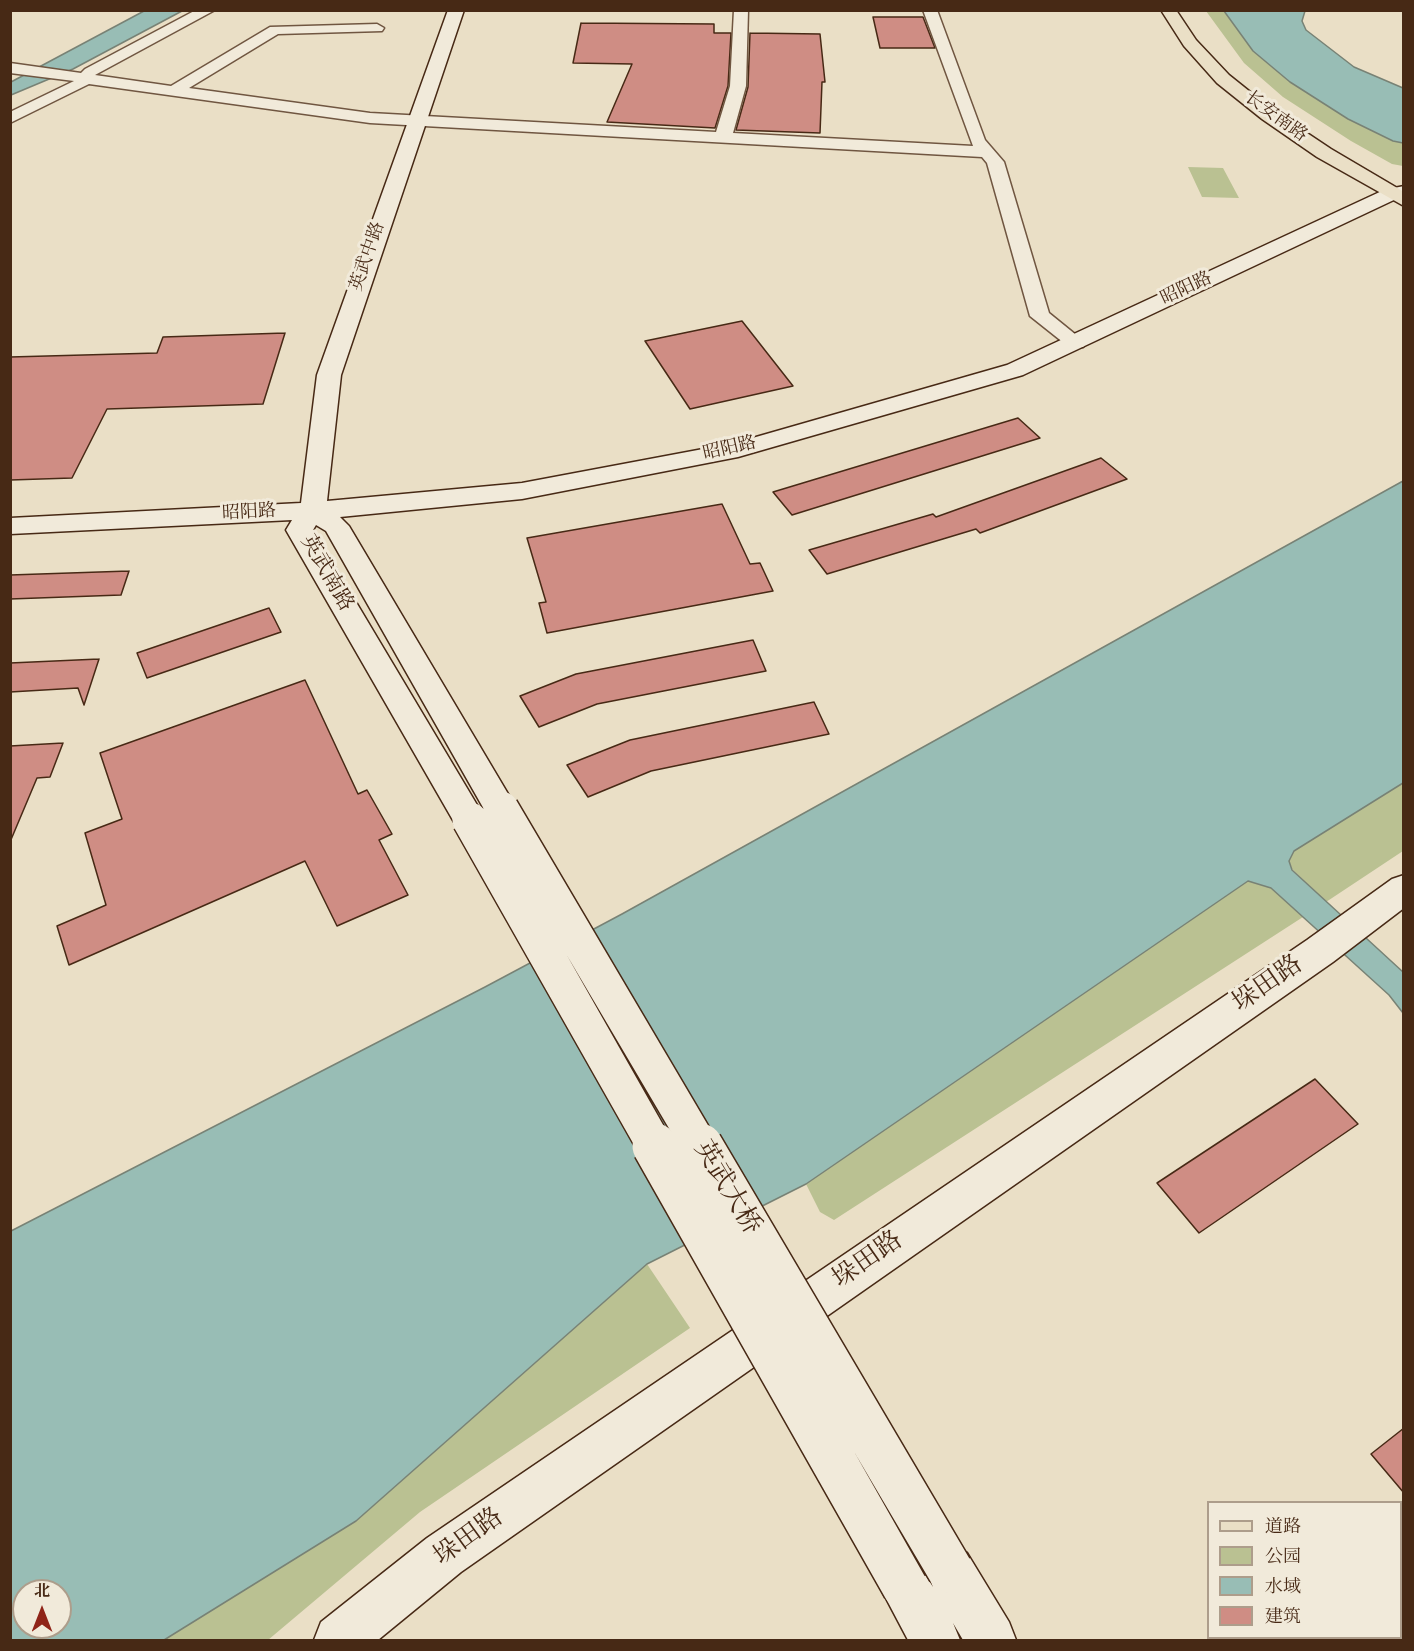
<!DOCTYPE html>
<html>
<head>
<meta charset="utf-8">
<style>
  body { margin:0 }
  #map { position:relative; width:1414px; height:1651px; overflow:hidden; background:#eadfc6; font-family:"Sorts Mill Goudy","Noto Serif SC",serif }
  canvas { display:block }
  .frame { position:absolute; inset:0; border:12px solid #472915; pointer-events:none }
  .legend { position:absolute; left:1207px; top:1501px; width:195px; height:138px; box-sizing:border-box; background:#f1eada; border:2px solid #ad9d8b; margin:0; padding:8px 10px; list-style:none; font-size:18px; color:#472915 }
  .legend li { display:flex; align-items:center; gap:12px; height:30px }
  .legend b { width:30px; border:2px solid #ad9d8b }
  .north { position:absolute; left:12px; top:1579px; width:60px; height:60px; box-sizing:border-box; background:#f1eada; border:2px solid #ad9d8b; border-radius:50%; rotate:0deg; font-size:16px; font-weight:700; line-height:24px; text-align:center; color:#472915 }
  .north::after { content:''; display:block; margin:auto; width:21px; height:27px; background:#8f2418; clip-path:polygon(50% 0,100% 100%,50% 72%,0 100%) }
</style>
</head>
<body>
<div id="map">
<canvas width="1414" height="1651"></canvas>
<div class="frame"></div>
<ul class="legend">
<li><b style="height:8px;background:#eadfc6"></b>道路</li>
<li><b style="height:16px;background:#bac192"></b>公园</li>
<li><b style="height:16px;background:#98bdb5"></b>水域</li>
<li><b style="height:16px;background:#cf8d84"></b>建筑</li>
</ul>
<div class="north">北</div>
</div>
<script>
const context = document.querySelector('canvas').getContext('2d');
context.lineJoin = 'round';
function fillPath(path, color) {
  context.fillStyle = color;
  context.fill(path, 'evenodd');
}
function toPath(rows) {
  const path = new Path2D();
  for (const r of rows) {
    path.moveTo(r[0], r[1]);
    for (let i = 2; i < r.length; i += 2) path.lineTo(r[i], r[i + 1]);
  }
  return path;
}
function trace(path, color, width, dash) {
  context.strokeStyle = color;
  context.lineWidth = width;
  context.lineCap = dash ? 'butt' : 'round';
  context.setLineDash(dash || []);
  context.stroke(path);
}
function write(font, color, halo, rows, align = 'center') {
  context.font = font + ' "Sorts Mill Goudy","Noto Serif SC",serif';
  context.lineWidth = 6;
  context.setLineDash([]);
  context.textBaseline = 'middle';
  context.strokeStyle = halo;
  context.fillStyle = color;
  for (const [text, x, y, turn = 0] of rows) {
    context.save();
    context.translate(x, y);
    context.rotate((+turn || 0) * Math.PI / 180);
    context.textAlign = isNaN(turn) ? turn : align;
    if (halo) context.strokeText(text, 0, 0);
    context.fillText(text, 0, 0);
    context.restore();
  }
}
fillPath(toPath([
  [1206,11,1224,11,1253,51,1290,82,1348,119,1393,141,1403,143,1403,166,1392,164,1351,141,1283,97,1244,63],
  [1188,167,1223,168,1239,198,1202,197],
  [1403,783,1403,851,1326,902,1292,869,1289,861,1294,851],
  [1248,881,1271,888,1303,917,834,1220,820,1212,806,1184],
  [647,1264,690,1328,420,1512,268,1640,164,1640,356,1521]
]), '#bac192');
const water = toPath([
  [144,11,182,11,73,69,11,95,11,82,144,11],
  [1224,11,1305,11,1302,21,1306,30,1354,67,1403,88,1403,143,1393,141,1348,119,1290,82,1253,51,1224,11],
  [1403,481,1403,783,1294,851,1289,861,1292,870,1403,972,1403,1013,1389,995,1271,888,1248,881,806,1184,647,1264,356,1521,164,1640,11,1640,11,1231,485,987,622,914,1403,481],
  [24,1591,60,1591,60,1627,24,1627,24,1591]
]);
fillPath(water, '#98bdb5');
trace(water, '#788275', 1.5);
const building = toPath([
  [873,17,923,17,935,48,880,48,873,17],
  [581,23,714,24,714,33,731,33,728,86,715,128,607,122,632,64,573,63,581,23],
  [750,33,820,34,825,82,822,82,820,133,736,130,748,87,750,33],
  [742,321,793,386,690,409,645,341,742,321],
  [285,333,263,404,107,409,72,478,10,480,10,357,157,353,163,337,285,333],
  [1018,418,1040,438,792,515,773,492,1018,418],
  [1101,458,1127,479,980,533,976,529,827,574,809,550,933,514,936,517,1101,458],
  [722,504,750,564,760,563,773,591,547,633,539,603,546,602,527,538,722,504],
  [129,571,121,595,10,599,10,575,129,571],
  [269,608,281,632,147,678,137,653,269,608],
  [753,640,766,671,597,704,539,727,520,696,576,674,753,640],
  [99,659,84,705,78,688,10,692,10,663,99,659],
  [305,680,358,794,367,790,392,834,379,840,408,895,337,926,305,861,69,965,57,926,106,905,85,833,122,819,100,753,305,680],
  [814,702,829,734,651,771,588,797,567,765,630,740,814,702],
  [63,743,50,777,37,778,10,842,10,746,63,743],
  [1315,1079,1358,1124,1199,1233,1157,1183,1315,1079],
  [1404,1428,1404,1493,1371,1454,1404,1428]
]);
fillPath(building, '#cf8d84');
trace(building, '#472915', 1.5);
const street = toPath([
  [196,10,215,10,95,75,171,86,270,27,377,24,384,28,382,31,278,34,189,88,370,113,716,132,730,86,734,10,748,10,746,86,733,133,973,146,923,10,937,10,985,140,1004,162,1049,313,1086,343,1083,347,1069,347,1030,316,987,163,982,157,370,123,89,84,10,123,10,112,74,81,10,73,10,63,81,73,85,69,196,10]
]);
const secondary = toPath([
  [448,10,464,10,341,375,327,501,522,483,735,443,1007,365,1384,190,1404,186,1404,198,1396,199,1023,375,738,457,522,499,340,517,349,526,517,809,513,818,501,822,489,818,326,531,316,525,313,530,486,820,482,829,470,833,458,829,286,530,292,520,10,534,10,518,301,503,317,375,448,10],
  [1404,875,1404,908,1333,962,461,1572,378,1640,314,1640,321,1622,427,1538,1307,940,1392,879,1404,875],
  [950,1546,967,1553,1009,1622,1016,1640,963,1640,953,1623,960,1640,908,1640,880,1587,888,1570,905,1562,922,1570,933,1587,926,1570,933,1553,950,1546]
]);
const primary = toPath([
  [1161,10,1176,10,1196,40,1229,75,1274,111,1331,149,1404,192,1404,206,1317,157,1262,119,1217,83,1184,46,1161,10]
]);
trace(street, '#705641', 3);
trace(secondary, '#472915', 3);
trace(primary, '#472915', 3);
fillPath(street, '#f1eada');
fillPath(secondary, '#f1eada');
fillPath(primary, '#eadfc6');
const secondaryBridgeFar1 = toPath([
  [501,809,701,1148],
  [470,820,656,1148]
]);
const secondaryBridge = toPath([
  [655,1146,905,1587],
  [700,1146,950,1570]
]);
trace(secondaryBridgeFar1, '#472915', 38, []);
trace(secondaryBridge, '#472915', 48, []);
trace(secondaryBridgeFar1, '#f1eada', 35);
trace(secondaryBridge, '#f1eada', 45);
write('18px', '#472915', '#f1eada', [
  ["长安南路",1275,118,36],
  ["英武中路",369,257,-71],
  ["昭阳路",1187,290,-25],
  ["昭阳路",730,450,-13],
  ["昭阳路",249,514,-3]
]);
write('21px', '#472915', '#f1eada', [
  ["英武南路",325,574,60]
]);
write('26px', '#472915', '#f1eada', [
  ["垛田路",1269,986,-35],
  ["英武大桥",725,1189,59],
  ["垛田路",869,1262,-35],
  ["垛田路",470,1539,-36]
]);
</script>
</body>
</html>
